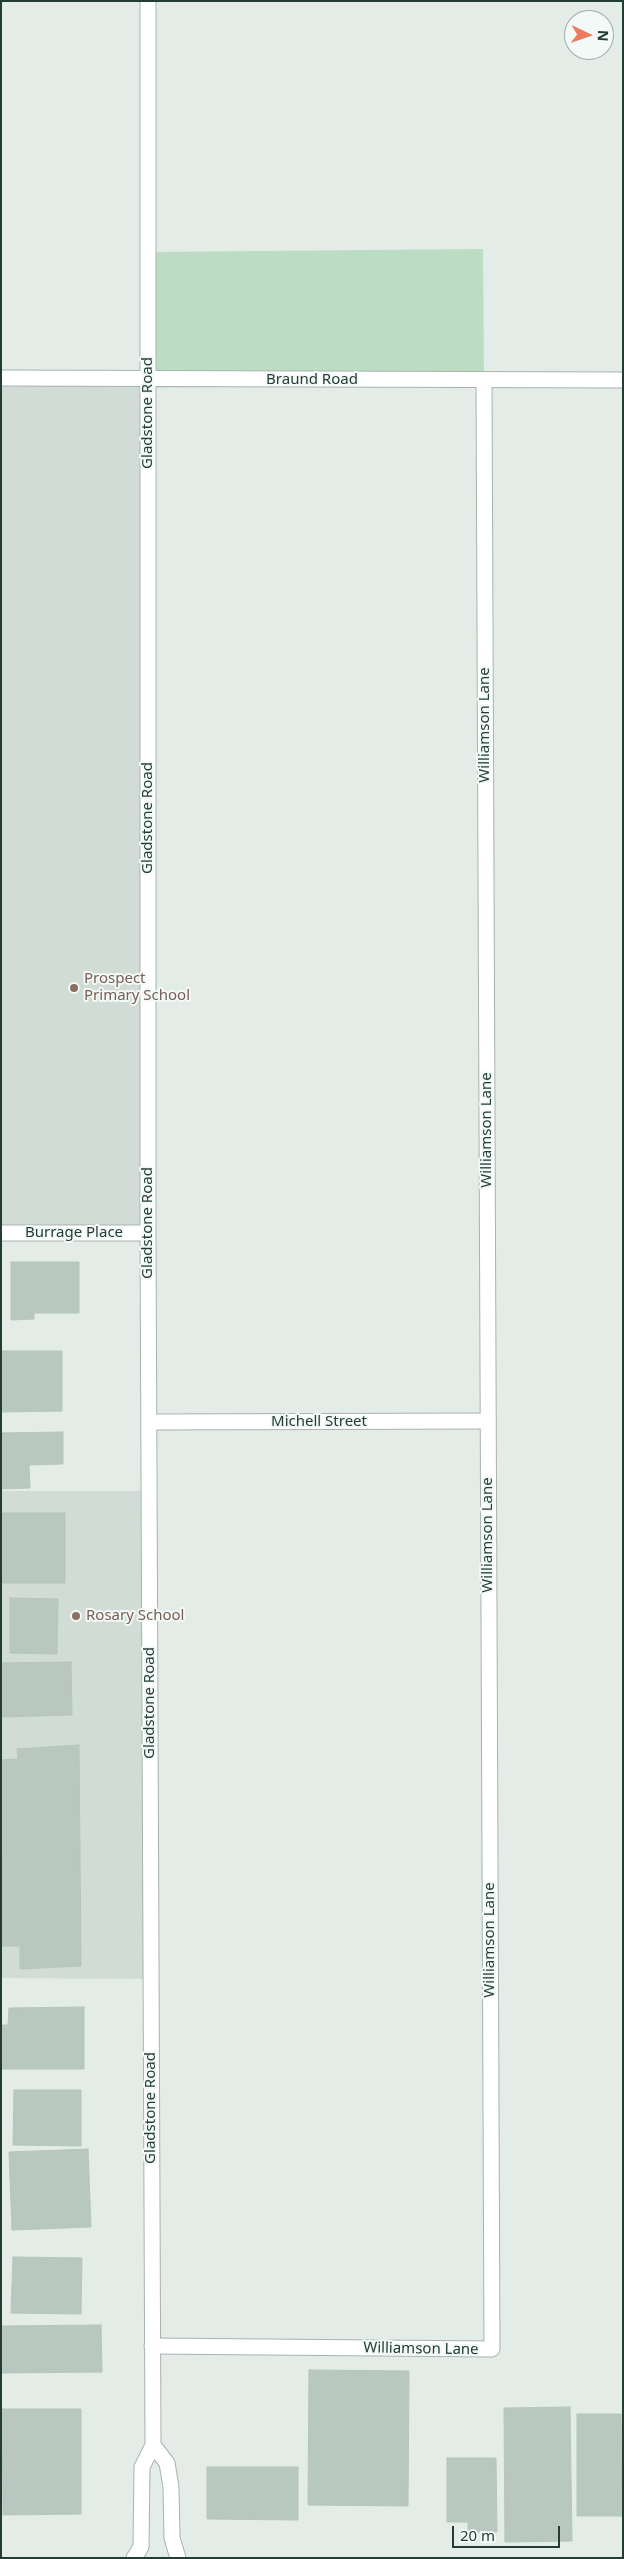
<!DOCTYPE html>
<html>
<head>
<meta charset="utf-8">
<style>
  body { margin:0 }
  #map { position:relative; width:624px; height:2559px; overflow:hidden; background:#e3ece7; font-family:"Noto Sans",sans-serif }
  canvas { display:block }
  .frame { position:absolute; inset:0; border:2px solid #233d35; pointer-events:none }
  .north { position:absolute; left:564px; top:10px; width:50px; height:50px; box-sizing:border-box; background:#f3f9f6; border:1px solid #a0aea9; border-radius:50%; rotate:93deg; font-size:14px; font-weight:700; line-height:20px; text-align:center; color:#233d35 }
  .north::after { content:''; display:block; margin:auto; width:18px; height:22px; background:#ef795e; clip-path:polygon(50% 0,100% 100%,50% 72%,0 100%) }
  .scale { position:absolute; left:452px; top:2526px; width:108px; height:22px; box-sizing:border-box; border:2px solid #233d35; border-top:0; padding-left:6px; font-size:15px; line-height:18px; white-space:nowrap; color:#233d35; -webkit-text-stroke:4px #f3f9f6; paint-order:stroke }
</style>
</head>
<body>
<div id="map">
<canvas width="624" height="2559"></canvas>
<div class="frame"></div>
<div class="north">N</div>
<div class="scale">20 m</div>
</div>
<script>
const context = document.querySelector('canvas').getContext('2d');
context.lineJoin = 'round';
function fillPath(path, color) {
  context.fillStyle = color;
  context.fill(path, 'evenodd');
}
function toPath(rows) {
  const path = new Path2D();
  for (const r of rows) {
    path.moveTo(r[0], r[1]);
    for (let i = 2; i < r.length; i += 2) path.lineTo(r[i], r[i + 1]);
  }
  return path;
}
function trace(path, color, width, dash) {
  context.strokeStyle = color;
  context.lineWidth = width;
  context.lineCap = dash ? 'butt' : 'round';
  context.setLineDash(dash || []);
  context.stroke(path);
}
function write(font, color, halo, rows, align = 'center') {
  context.font = font + ' "Noto Sans",sans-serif';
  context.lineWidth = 4;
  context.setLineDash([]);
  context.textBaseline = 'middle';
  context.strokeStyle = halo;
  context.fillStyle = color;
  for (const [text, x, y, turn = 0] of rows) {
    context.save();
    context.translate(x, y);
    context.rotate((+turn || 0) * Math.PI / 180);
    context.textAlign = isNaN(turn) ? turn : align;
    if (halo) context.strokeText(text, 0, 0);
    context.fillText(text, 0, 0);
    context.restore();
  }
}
fillPath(toPath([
  [1,378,148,378,148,1233,1,1233],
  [1,1491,150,1491,151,1979,1,1978]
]), '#d1dcd6');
fillPath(toPath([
  [483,249,484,381,148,378,148,252]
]), '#bcddc3');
const building = toPath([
  [11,1262,79,1262,79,1313,34,1313,34,1319,11,1320,11,1262],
  [1,1351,62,1351,62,1411,1,1412,1,1351],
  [63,1432,63,1464,29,1465,30,1488,1,1489,1,1433,63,1432],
  [1,1513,65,1513,65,1583,1,1583,1,1513],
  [10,1598,58,1599,57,1654,10,1653,10,1598],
  [71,1662,72,1715,1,1717,1,1663,71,1662],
  [79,1745,81,1966,20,1969,20,1946,2,1946,1,1760,18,1759,17,1749,79,1745],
  [84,2007,84,2069,1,2069,1,2025,8,2025,9,2008,84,2007],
  [14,2090,81,2090,81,2146,13,2145,14,2090],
  [88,2149,91,2227,12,2230,9,2152,88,2149],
  [13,2257,82,2258,81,2314,11,2313,13,2257],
  [101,2325,102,2372,1,2373,1,2326,101,2325],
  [309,2370,409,2371,408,2506,308,2505,309,2370],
  [570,2407,572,2541,505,2542,504,2408,570,2407],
  [2,2409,81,2409,81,2514,3,2515,2,2409],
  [577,2414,621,2414,623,2516,577,2516,577,2414],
  [447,2458,496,2458,497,2532,468,2532,468,2522,447,2522,447,2458],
  [207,2467,298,2467,298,2520,207,2519,207,2467]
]);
fillPath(building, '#b8c7c0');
trace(building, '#b5c6be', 1);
const lane = toPath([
  [152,2346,492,2349,484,381]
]);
const street = toPath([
  [1,378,623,380],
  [1,1233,148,1233],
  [150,1422,488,1421],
  [153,2445,167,2463,171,2487,172,2538,178,2558],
  [134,2558,141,2547,142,2467,153,2445,148,1233,148,1]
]);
trace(lane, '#a6b4ae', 17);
trace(street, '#a6b4ae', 17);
trace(lane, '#fff', 15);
trace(street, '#fff', 15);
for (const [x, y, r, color] of [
  [74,988,5,"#8d6e63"],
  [76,1616,5,"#8d6e63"]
]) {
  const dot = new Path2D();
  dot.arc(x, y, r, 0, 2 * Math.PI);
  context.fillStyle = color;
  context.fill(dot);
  trace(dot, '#f3f9f6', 2);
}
write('15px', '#233d35', '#f3f9f6', [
  ["Braund Road",312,380],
  ["Gladstone Road",148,413,-90],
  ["Williamson Lane",485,725,-90],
  ["Gladstone Road",148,818,-90],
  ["Williamson Lane",487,1130,-90],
  ["Gladstone Road",148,1223,-90],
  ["Burrage Place",74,1233],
  ["Michell Street",319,1422],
  ["Williamson Lane",488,1535,-90],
  ["Gladstone Road",150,1703,-90],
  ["Williamson Lane",490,1940,-90],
  ["Gladstone Road",151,2108,-90],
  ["Williamson Lane",421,2349,1]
]);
write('15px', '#785e54', '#f3f9f6', [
  ["Prospect",84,979],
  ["Primary School",84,996],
  ["Rosary School",86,1616]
], 'left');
</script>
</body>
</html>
